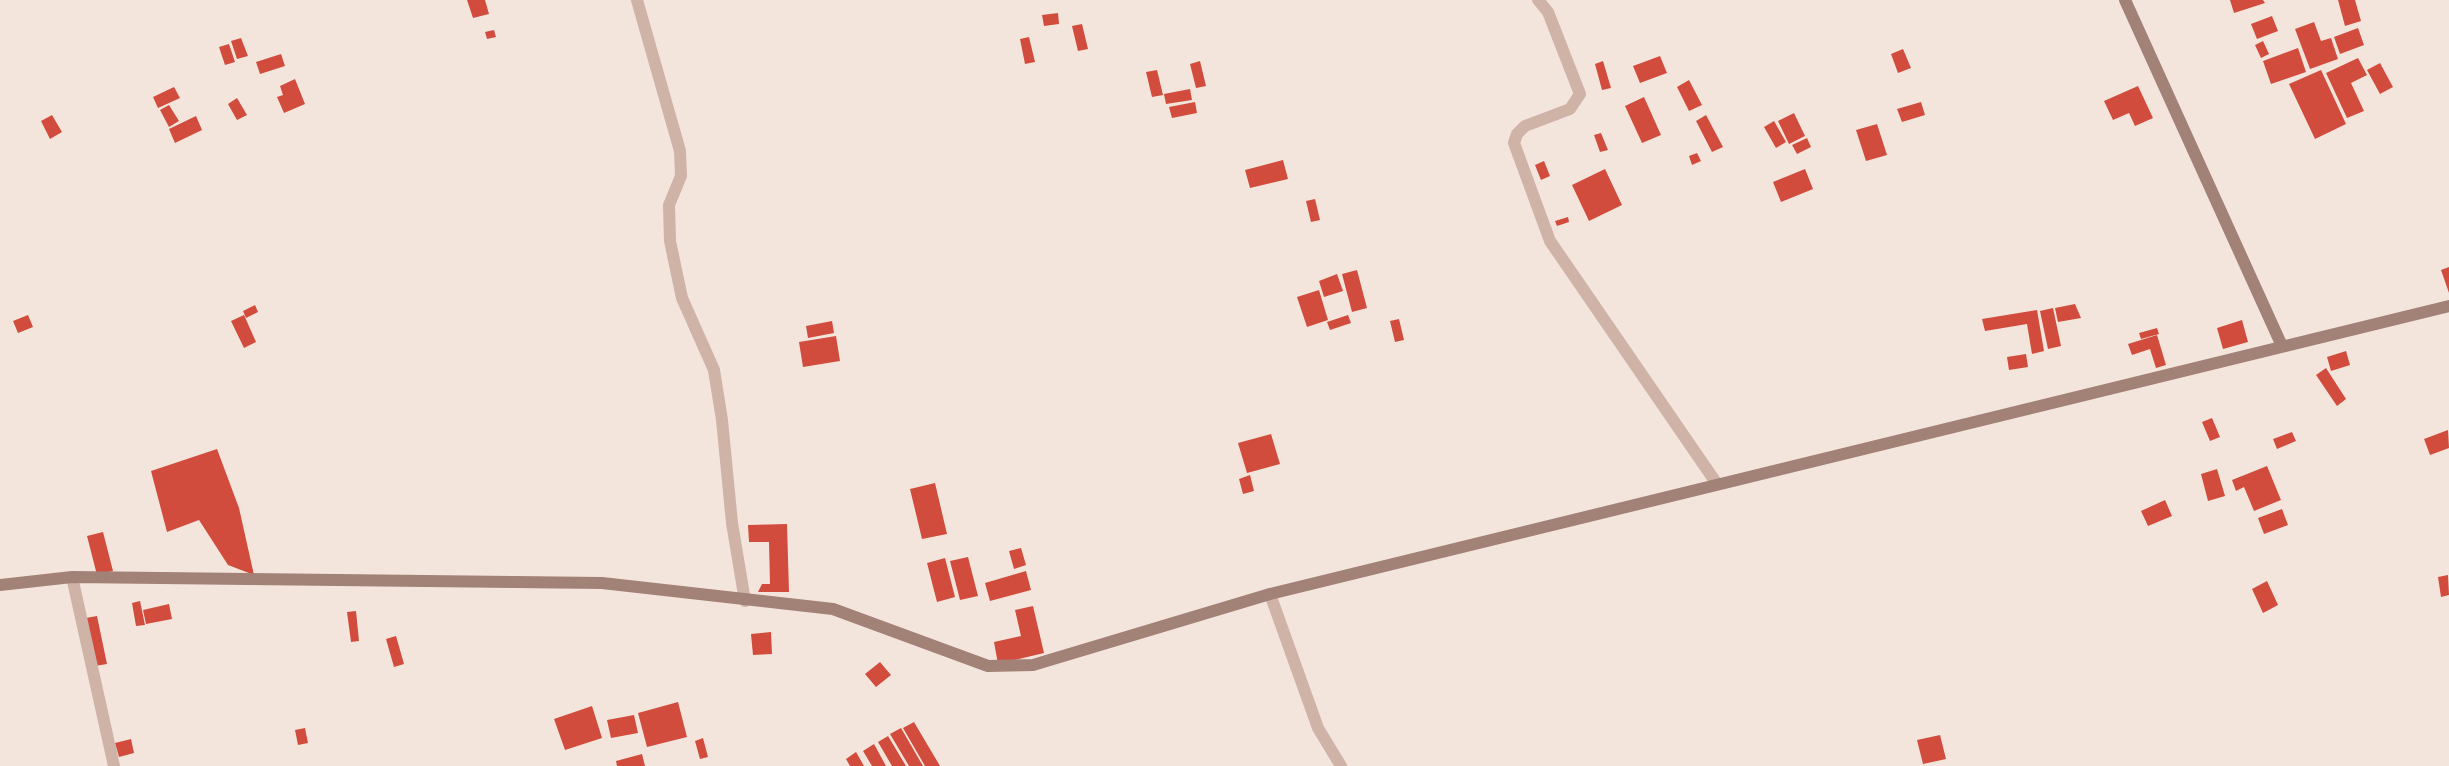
<!DOCTYPE html>
<html>
<head>
<meta charset="utf-8">
<style>
  body { margin:0 }
  canvas { display:block; background:#f4e5dc }
</style>
</head>
<body>
<canvas width="2449" height="766"></canvas>
<script>
const context = document.querySelector('canvas').getContext('2d');
context.lineJoin = 'round';
function fillPath(path, color) {
  context.fillStyle = color;
  context.fill(path, 'evenodd');
}
function toPath(rows) {
  const path = new Path2D();
  for (const r of rows) {
    path.moveTo(r[0], r[1]);
    for (let i = 2; i < r.length; i += 2) path.lineTo(r[i], r[i + 1]);
  }
  return path;
}
function trace(path, color, width, dash) {
  context.strokeStyle = color;
  context.lineWidth = width;
  context.lineCap = dash ? 'butt' : 'round';
  context.setLineDash(dash || []);
  context.stroke(path);
}
fillPath(toPath([
  [467,0,485,0,489,14,473,18],
  [2230,0,2263,0,2265,3,2234,13],
  [2338,0,2355,0,2361,21,2345,26],
  [1058,13,1059,24,1044,26,1042,15],
  [2272,16,2278,31,2257,39,2251,24],
  [2314,22,2321,41,2331,38,2338,59,2310,69,2295,29],
  [1082,24,1088,49,1078,51,1072,26],
  [2358,28,2364,45,2340,54,2334,37],
  [494,30,496,37,487,39,485,32],
  [1029,37,1035,62,1025,64,1020,39],
  [241,38,248,56,237,59,231,41],
  [2263,41,2269,54,2261,58,2255,45],
  [229,44,235,62,225,65,219,47],
  [2298,48,2306,72,2271,84,2263,61],
  [1903,49,1911,68,1898,73,1891,54],
  [281,54,285,66,260,74,256,62],
  [1660,56,1667,73,1640,83,1633,66],
  [2358,58,2367,75,2351,83,2364,111,2347,118,2326,73],
  [1200,61,1206,86,1196,88,1190,64],
  [1603,61,1611,88,1602,90,1595,64],
  [2380,63,2393,87,2380,94,2367,70],
  [1157,70,1163,95,1152,97,1146,72],
  [2321,70,2346,124,2315,139,2289,84],
  [295,79,305,104,284,113,277,97,283,95,280,86],
  [1689,80,1702,105,1689,111,1677,87],
  [2138,86,2153,118,2135,126,2129,113,2113,120,2104,101],
  [174,87,180,98,158,108,153,97],
  [1190,89,1192,100,1166,104,1164,94],
  [1644,97,1661,135,1642,143,1625,106],
  [237,98,247,115,237,120,228,104],
  [1195,102,1197,113,1172,118,1169,107],
  [1921,102,1925,115,1902,122,1897,109],
  [169,105,179,121,169,127,160,110],
  [1794,113,1805,136,1789,144,1778,121],
  [52,115,62,132,50,139,41,121],
  [1706,115,1723,147,1712,152,1696,121],
  [196,116,202,130,175,143,169,129],
  [1774,121,1786,142,1776,148,1764,127],
  [1877,124,1887,155,1866,161,1856,130],
  [1601,133,1608,150,1600,152,1594,135],
  [1807,138,1811,147,1797,154,1792,145],
  [1697,153,1701,161,1692,165,1689,156],
  [1283,160,1288,179,1250,188,1245,170],
  [1544,161,1550,176,1541,180,1535,165],
  [1605,169,1622,205,1589,221,1572,185],
  [1805,169,1813,189,1781,202,1773,182],
  [1315,199,1320,220,1311,222,1306,201],
  [1568,217,1569,222,1557,226,1555,221],
  [2449,267,2449,293,2441,270],
  [1357,270,1367,308,1352,312,1342,274],
  [1337,274,1343,291,1324,297,1319,281],
  [1319,290,1328,320,1307,327,1297,297],
  [2075,304,2081,318,2058,322,2055,308],
  [255,305,258,312,246,318,243,311],
  [2053,308,2061,346,2048,349,2040,311],
  [2037,310,2044,351,2032,354,2027,324,1985,331,1982,319],
  [28,315,33,327,18,333,13,321],
  [244,315,256,342,244,348,231,321],
  [1348,315,1351,323,1330,330,1327,322],
  [1399,319,1404,340,1395,342,1390,321],
  [2242,320,2248,342,2223,349,2217,328],
  [832,321,834,333,808,338,806,326],
  [2157,328,2159,334,2141,339,2139,333],
  [2157,335,2166,365,2156,368,2150,349,2132,355,2128,344],
  [836,336,840,361,803,367,799,342],
  [2346,351,2350,365,2331,371,2327,357],
  [2026,354,2028,367,2009,370,2007,357],
  [2326,368,2346,399,2337,406,2316,375],
  [2212,418,2220,437,2210,441,2202,422],
  [2448,430,2449,448,2430,455,2424,439],
  [2292,432,2296,441,2277,449,2273,439],
  [1271,434,1280,464,1247,473,1238,443],
  [217,449,239,508,254,575,228,565,199,520,167,532,151,471],
  [2267,466,2281,500,2254,511,2244,487,2236,491,2232,480],
  [2217,469,2225,496,2208,501,2201,474],
  [1250,475,1254,491,1243,494,1239,479],
  [935,483,947,534,922,539,910,489],
  [2165,500,2172,516,2148,526,2141,511],
  [2282,509,2288,525,2264,534,2258,518],
  [787,524,789,592,758,592,762,584,770,584,769,542,749,542,748,525],
  [103,532,113,571,97,575,87,536],
  [1021,548,1026,565,1014,569,1009,551],
  [968,557,978,596,960,600,950,561],
  [945,558,955,597,937,602,927,563],
  [1026,571,1031,590,990,601,985,583],
  [2448,575,2449,595,2441,597,2438,577],
  [2267,581,2278,605,2263,613,2252,589],
  [140,601,145,625,136,626,132,603],
  [169,604,172,619,146,624,143,610],
  [1033,606,1044,653,998,664,994,642,1021,636,1015,610],
  [356,611,359,641,351,642,347,612],
  [97,616,107,664,89,667,80,619],
  [771,632,772,654,753,655,751,634],
  [396,636,404,664,394,667,386,639],
  [880,662,891,675,876,687,865,674],
  [678,702,687,737,647,747,638,713],
  [592,706,602,738,565,750,554,719],
  [634,715,638,733,611,738,607,720],
  [914,722,940,766,925,766,903,728],
  [305,728,308,743,298,745,295,730],
  [901,728,923,766,909,766,890,734],
  [1940,735,1946,759,1923,764,1917,740],
  [888,736,906,766,892,766,878,742],
  [703,738,708,757,700,759,695,741],
  [131,739,134,753,119,757,115,743],
  [874,744,886,766,872,766,863,751],
  [856,752,864,766,850,766,846,759],
  [642,754,645,766,617,766,616,761]
]), '#d14c3d');
trace(toPath([
  [637,0,680,151,681,176,669,205,670,241,682,298,714,370,722,420,732,523,745,601],
  [1538,0,1548,12,1580,94,1570,109,1525,126,1517,134,1514,143,1550,241,1717,484],
  [72,577,114,766],
  [1270,594,1318,728,1341,766]
]), '#ceb3a6', 12);
trace(toPath([
  [2125,0,2282,346],
  [0,585,72,577,602,583,833,609,988,666,1033,665,1270,594,2449,306]
]), '#a28177', 12);
</script>
</body>
</html>
